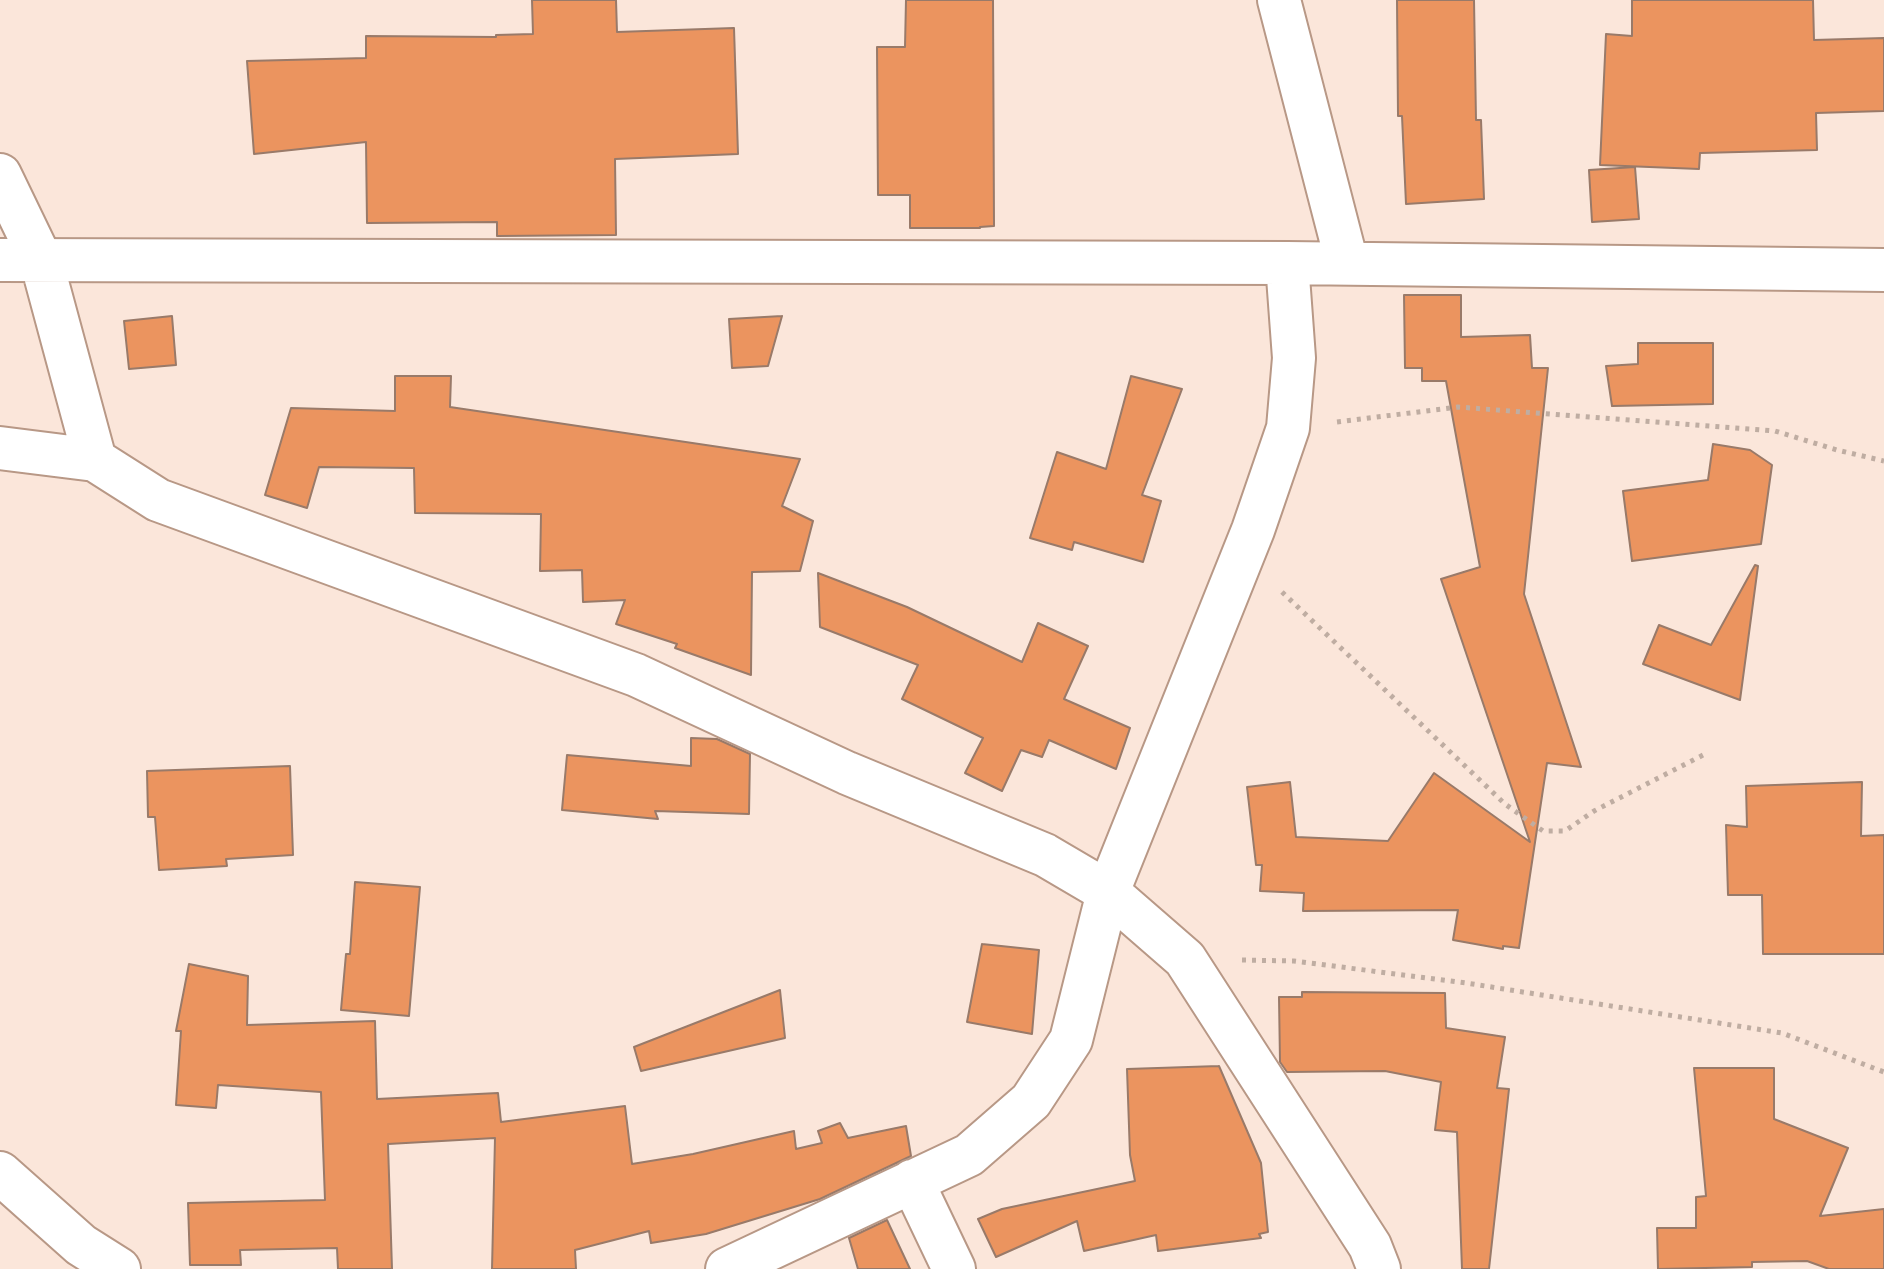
<!DOCTYPE html>
<html>
<head>
<meta charset="utf-8">
<style>
  body { margin:0 }
  canvas { display:block; background:#fbe6da }
</style>
</head>
<body>
<canvas width="1884" height="1269"></canvas>
<script>
const context = document.querySelector('canvas').getContext('2d');
context.lineJoin = 'round';
function fillPath(path, color) {
  context.fillStyle = color;
  context.fill(path, 'evenodd');
}
function toPath(rows) {
  const path = new Path2D();
  for (const r of rows) {
    path.moveTo(r[0], r[1]);
    for (let i = 2; i < r.length; i += 2) path.lineTo(r[i], r[i + 1]);
  }
  return path;
}
function trace(path, color, width, dash) {
  context.strokeStyle = color;
  context.lineWidth = width;
  context.lineCap = dash ? 'butt' : 'round';
  context.setLineDash(dash || []);
  context.stroke(path);
}
const building = toPath([
  [532,0,616,0,617,32,734,28,738,154,615,159,616,235,497,236,497,222,367,223,366,142,254,154,247,61,366,58,366,36,496,37,496,35,533,34,532,0],
  [906,0,993,0,994,226,980,227,980,228,910,228,910,195,878,195,877,47,905,47,906,0],
  [1397,0,1474,0,1476,120,1481,120,1484,199,1406,204,1402,116,1398,116,1397,0],
  [1632,0,1813,0,1814,40,1884,38,1884,111,1816,113,1817,150,1700,153,1699,169,1600,165,1606,34,1632,36,1632,0],
  [1635,167,1639,219,1592,222,1589,170,1635,167],
  [1404,295,1461,295,1461,337,1530,335,1532,368,1548,368,1524,594,1581,767,1547,763,1519,948,1503,946,1503,949,1453,940,1458,910,1303,911,1304,893,1260,891,1262,865,1256,865,1247,787,1290,782,1296,837,1388,841,1434,773,1530,842,1441,579,1480,567,1446,381,1422,381,1422,368,1405,368,1404,295],
  [172,316,176,365,129,369,124,321,172,316],
  [782,316,768,366,732,368,729,319,782,316],
  [1638,343,1713,343,1713,404,1612,406,1606,366,1638,364,1638,343],
  [395,376,451,376,450,407,800,459,782,506,813,521,800,571,752,572,751,675,675,648,677,644,616,624,625,600,583,602,582,570,540,571,541,514,415,513,414,468,319,467,307,508,265,495,291,408,395,411,395,376],
  [1131,376,1182,389,1142,495,1161,501,1143,562,1074,542,1072,550,1030,538,1057,452,1106,469,1131,376],
  [1713,444,1750,450,1772,465,1761,544,1632,561,1623,491,1708,480,1713,444],
  [1755,565,1758,566,1740,700,1643,664,1659,625,1711,645,1755,565],
  [818,573,907,607,1022,662,1038,623,1088,646,1064,699,1130,728,1116,769,1049,740,1042,757,1021,750,1002,791,965,773,983,738,902,699,918,665,820,627,818,573],
  [691,738,717,739,750,754,749,814,655,811,658,819,562,810,567,755,691,766,691,738],
  [290,766,293,855,226,859,227,866,159,870,155,817,148,817,147,771,290,766],
  [1862,782,1861,836,1884,835,1884,954,1763,954,1762,895,1728,895,1726,825,1747,827,1746,786,1862,782],
  [355,882,420,887,409,1016,341,1010,346,954,350,954,355,882],
  [982,944,1039,950,1032,1034,967,1022,982,944],
  [189,964,248,976,247,1025,375,1021,377,1099,498,1093,501,1122,625,1106,632,1164,693,1154,794,1131,796,1149,822,1143,818,1131,840,1123,848,1138,906,1126,911,1156,820,1199,706,1234,651,1243,649,1231,575,1250,576,1269,492,1269,495,1138,388,1144,392,1269,338,1269,337,1248,240,1250,241,1265,190,1265,188,1203,325,1200,321,1092,218,1085,216,1108,176,1105,181,1031,176,1031,189,964],
  [780,990,785,1038,641,1071,634,1047,780,990],
  [1302,992,1445,993,1446,1028,1505,1037,1497,1088,1509,1089,1489,1269,1462,1269,1457,1132,1435,1130,1441,1082,1385,1071,1287,1072,1280,1062,1279,997,1302,997,1302,992],
  [1219,1066,1261,1163,1268,1232,1259,1234,1261,1238,1158,1251,1156,1235,1084,1251,1077,1221,996,1257,978,1219,1002,1209,1135,1181,1130,1155,1127,1069,1219,1066],
  [1694,1068,1774,1068,1774,1119,1848,1148,1820,1216,1884,1209,1884,1269,1829,1269,1807,1261,1752,1262,1752,1267,1658,1269,1657,1228,1696,1228,1696,1197,1706,1196,1694,1068],
  [887,1220,910,1269,858,1269,849,1238,887,1220]
]);
fillPath(building, '#eb945f');
trace(building, '#997a69', 2);
const minor = toPath([
  [1279,0,1347,263],
  [0,175,41,260,95,460],
  [0,260,1287,263,1884,270],
  [0,448,95,460,158,500,636,675,847,773,1045,855,1108,892,1185,959,1370,1246,1379,1269],
  [0,1173,81,1245,119,1269],
  [912,1181,954,1269],
  [727,1269,969,1155,1031,1101,1071,1040,1108,892,1253,530,1288,428,1294,358,1287,263]
]);
trace(minor, '#b89886', 46);
trace(toPath([
  [1337,422,1458,407,1775,431,1837,450,1884,461],
  [1282,592,1505,804,1543,831,1565,831,1594,811,1707,753],
  [1242,960,1294,961,1466,983,1782,1033,1884,1072]
]), '#bfada2', 5, [4, 6]);
trace(minor, '#fff', 42);
</script>
</body>
</html>
